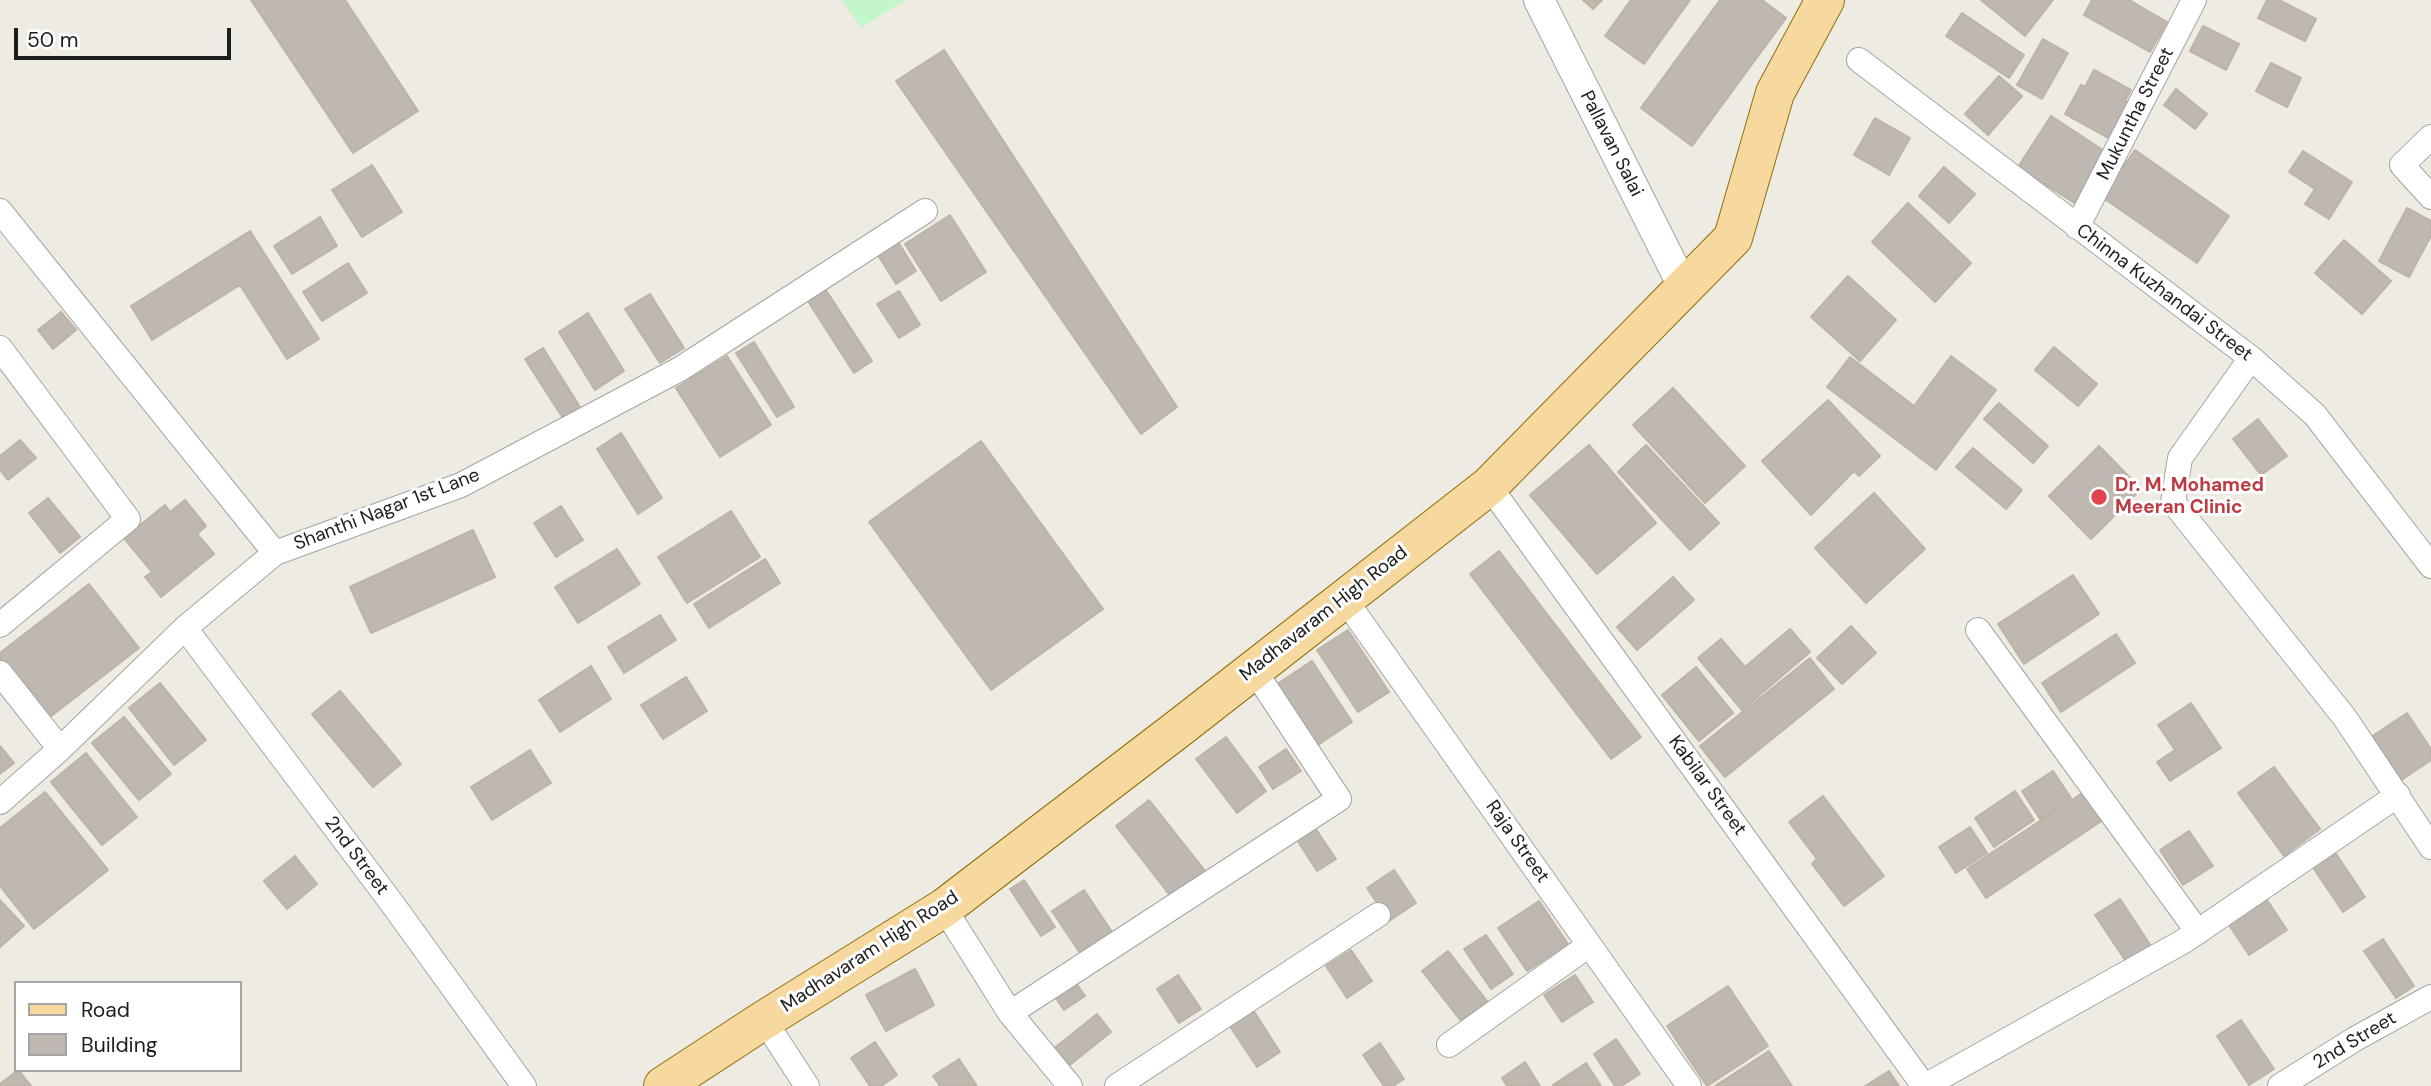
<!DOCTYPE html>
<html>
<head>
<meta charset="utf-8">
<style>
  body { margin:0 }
  #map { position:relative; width:2431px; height:1086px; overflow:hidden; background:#eeebe3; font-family:"DM Sans",sans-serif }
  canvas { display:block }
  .legend { position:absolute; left:14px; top:981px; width:228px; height:91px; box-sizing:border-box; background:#fff; border:2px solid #a5a5a5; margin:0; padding:9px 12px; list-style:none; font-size:21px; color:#1d1d1d }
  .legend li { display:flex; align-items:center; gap:14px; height:35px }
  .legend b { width:35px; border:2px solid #a5a5a5 }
  .scale { position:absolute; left:14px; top:28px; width:217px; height:32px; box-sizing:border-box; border:4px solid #1d1d1d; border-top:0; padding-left:9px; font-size:21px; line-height:24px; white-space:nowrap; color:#1d1d1d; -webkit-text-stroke:5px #fff; paint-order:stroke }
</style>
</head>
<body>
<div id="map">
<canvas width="2431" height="1086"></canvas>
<ul class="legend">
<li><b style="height:9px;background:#f7d99f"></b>Road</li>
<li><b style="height:19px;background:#beb8b0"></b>Building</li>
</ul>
<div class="scale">50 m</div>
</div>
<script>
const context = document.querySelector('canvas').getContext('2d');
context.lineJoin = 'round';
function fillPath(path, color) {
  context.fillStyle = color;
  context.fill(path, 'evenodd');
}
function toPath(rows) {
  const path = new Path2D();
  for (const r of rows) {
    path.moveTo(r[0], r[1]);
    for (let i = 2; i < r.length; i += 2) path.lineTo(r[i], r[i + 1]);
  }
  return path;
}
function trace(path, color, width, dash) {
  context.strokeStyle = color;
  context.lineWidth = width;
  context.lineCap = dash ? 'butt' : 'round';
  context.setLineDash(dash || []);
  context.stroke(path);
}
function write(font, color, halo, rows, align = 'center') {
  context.font = font + ' "DM Sans",sans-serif';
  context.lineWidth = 6;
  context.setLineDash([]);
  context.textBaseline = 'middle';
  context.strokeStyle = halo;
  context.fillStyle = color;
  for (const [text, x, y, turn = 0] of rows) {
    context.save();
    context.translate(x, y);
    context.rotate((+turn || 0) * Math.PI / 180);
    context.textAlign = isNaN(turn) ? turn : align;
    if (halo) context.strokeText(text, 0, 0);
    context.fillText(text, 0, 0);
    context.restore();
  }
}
fillPath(toPath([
  [842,0,905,0,861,28]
]), '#c2f6cb');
const building = toPath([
  [251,0,345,0,418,111,353,153,251,0],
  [1583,0,1602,0,1593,9,1583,0],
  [1631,0,1690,0,1644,64,1605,36,1631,0],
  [1720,0,1762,0,1786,18,1692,146,1641,108,1720,0],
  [1981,0,2053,0,2025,36,1981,0],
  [2092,0,2129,0,2167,22,2150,52,2084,15,2092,0],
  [2267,0,2279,0,2316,19,2305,41,2258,18,2267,0],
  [1962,13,2024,55,2009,78,1946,36,1962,13],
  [2203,26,2239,44,2226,70,2190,51,2203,26],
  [2043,39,2068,53,2042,99,2017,85,2043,39],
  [944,50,1177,407,1141,434,896,81,944,50],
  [2271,63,2301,78,2287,107,2256,91,2271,63],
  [2094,70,2131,90,2125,101,2129,104,2110,139,2065,114,2081,85,2085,87,2094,70],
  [1999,76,2022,96,1988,135,1965,114,1999,76],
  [2176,89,2207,114,2195,129,2164,105,2176,89],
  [2051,116,2109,154,2076,204,2018,167,2051,116],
  [1875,118,1910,138,1889,175,1854,155,1875,118],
  [2135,150,2229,216,2197,263,2102,197,2135,150],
  [2303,151,2352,182,2329,219,2305,204,2315,189,2289,172,2303,151],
  [372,165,402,212,362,237,332,190,372,165],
  [1944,167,1975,194,1949,223,1919,196,1944,167],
  [1908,203,1971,263,1935,302,1872,242,1908,203],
  [2407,208,2431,221,2431,236,2409,277,2379,261,2407,208],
  [950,215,986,272,941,301,905,244,950,215],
  [320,217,337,246,292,274,274,246,320,217],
  [250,231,319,339,287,359,240,285,152,340,131,306,250,231],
  [2344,240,2391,281,2362,314,2315,273,2344,240],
  [898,242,916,271,896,284,878,255,898,242],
  [348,263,367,293,322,321,303,292,348,263],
  [1848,276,1896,320,1860,361,1811,317,1848,276],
  [822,284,872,361,854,373,804,295,822,284],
  [899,291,920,325,899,338,877,304,899,291],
  [650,294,684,348,660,363,625,309,650,294],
  [61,312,76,330,53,349,38,330,61,312],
  [588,313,624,371,595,390,559,332,588,313],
  [754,342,794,407,777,417,736,353,754,342],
  [2054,347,2097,384,2078,406,2035,370,2054,347],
  [543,348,585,415,568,426,525,359,543,348],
  [727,356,771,425,720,457,676,388,727,356],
  [1951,356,1996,390,1936,470,1827,387,1850,357,1914,406,1951,356],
  [1673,388,1745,466,1705,503,1633,425,1673,388],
  [1828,400,1880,456,1859,476,1854,471,1811,515,1762,461,1828,400],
  [1999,403,2048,446,2033,463,1984,419,1999,403],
  [2258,419,2287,456,2261,475,2233,439,2258,419],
  [621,433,662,498,638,514,597,449,621,433],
  [20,440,36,458,8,480,0,470,0,456,20,440],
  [981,441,1103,609,991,690,869,522,981,441],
  [1589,445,1656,523,1597,574,1530,495,1589,445],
  [1646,445,1719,523,1690,550,1618,472,1646,445],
  [2099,446,2141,489,2091,539,2049,496,2099,446],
  [1973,448,2022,490,2006,509,1956,467,1973,448],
  [1874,493,1925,549,1866,603,1815,548,1874,493],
  [48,498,80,537,60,553,29,513,48,498],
  [185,500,206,526,197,534,214,554,161,597,145,577,152,572,124,538,165,505,170,512,185,500],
  [561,506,583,540,556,557,534,523,561,506],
  [731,511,760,557,687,603,658,557,731,511],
  [473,530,495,577,371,633,350,587,473,530],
  [617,549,640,584,578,623,555,587,617,549],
  [1499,551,1641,737,1611,759,1470,574,1499,551],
  [765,559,780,583,709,628,694,604,765,559],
  [2073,575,2099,614,2024,664,1998,624,2073,575],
  [1673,577,1694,600,1637,650,1617,627,1673,577],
  [89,584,139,648,32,731,0,690,0,653,89,584],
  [660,615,676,640,624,673,608,647,660,615],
  [1851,626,1876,653,1842,684,1817,658,1851,626],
  [1790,629,1810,652,1742,710,1698,658,1721,639,1745,667,1790,629],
  [1348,630,1389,692,1358,712,1317,650,1348,630],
  [2116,634,2135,663,2061,712,2042,683,2116,634],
  [1810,658,1834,689,1725,777,1700,746,1810,658],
  [1312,661,1352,722,1315,747,1274,686,1312,661],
  [591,666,611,699,560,732,539,700,591,666],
  [1696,667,1733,713,1699,741,1662,695,1696,667],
  [686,677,707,711,663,739,641,705,686,677],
  [160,683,206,740,174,765,129,708,160,683],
  [340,691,401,764,373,787,312,714,340,691],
  [2191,703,2221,748,2170,781,2157,762,2175,750,2158,725,2191,703],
  [2407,713,2431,749,2431,760,2397,783,2368,739,2407,713],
  [124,717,171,774,139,800,92,743,124,717],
  [1226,737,1266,791,1237,813,1196,759,1226,737],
  [0,746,14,763,0,774,0,746],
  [1286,749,1301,771,1273,789,1259,767,1286,749],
  [530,750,551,783,492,820,471,787,530,750],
  [86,753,137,817,102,845,51,782,86,753],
  [2274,767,2320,829,2284,856,2238,793,2274,767],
  [2053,771,2071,798,2040,819,2022,791,2053,771],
  [2087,790,2106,818,1986,898,1967,869,2087,790],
  [2015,791,2034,820,1994,847,1975,818,2015,791],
  [45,792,108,870,34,929,0,886,0,828,45,792],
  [1823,796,1884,876,1844,906,1812,864,1817,859,1789,822,1823,796],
  [1149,800,1206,872,1172,898,1116,826,1149,800],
  [1970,827,1987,853,1956,873,1939,847,1970,827],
  [1315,828,1336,859,1317,871,1297,840,1315,828],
  [2189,831,2213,866,2183,885,2160,850,2189,831],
  [2332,848,2365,897,2343,912,2310,863,2332,848],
  [295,856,317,884,287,909,264,881,295,856],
  [1394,870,1416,903,1389,921,1367,888,1394,870],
  [1024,880,1055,927,1041,936,1010,889,1024,880],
  [1084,890,1114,935,1082,956,1052,911,1084,890],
  [2265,897,2287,930,2249,955,2227,922,2265,897],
  [2120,899,2151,946,2127,963,2095,915,2120,899],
  [0,900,24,926,0,947,0,900],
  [1539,901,1568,944,1527,971,1498,928,1539,901],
  [1486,935,1513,974,1491,989,1464,949,1486,935],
  [2383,939,2414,986,2396,998,2364,951,2383,939],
  [1351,950,1372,981,1347,998,1326,966,1351,950],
  [1448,951,1487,1001,1461,1021,1422,971,1448,951],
  [915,969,934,1005,886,1031,866,995,915,969],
  [1178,975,1201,1009,1179,1023,1157,989,1178,975],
  [1575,975,1593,1002,1562,1022,1544,995,1575,975],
  [1074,980,1085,996,1064,1010,1053,994,1074,980],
  [1728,986,1768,1046,1707,1086,1667,1026,1728,986],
  [1253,1010,1280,1052,1257,1067,1229,1025,1253,1010],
  [1097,1014,1111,1032,1066,1068,1052,1050,1097,1014],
  [2241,1020,2274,1069,2249,1085,2217,1036,2241,1020],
  [1616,1039,1640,1074,1621,1086,1615,1086,1594,1054,1616,1039],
  [875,1042,897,1075,881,1086,870,1086,851,1058,875,1042],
  [1380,1043,1404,1079,1393,1086,1384,1086,1363,1055,1380,1043],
  [1769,1051,1792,1086,1715,1086,1769,1051],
  [959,1059,977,1086,940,1086,933,1076,959,1059],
  [1525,1062,1540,1086,1507,1086,1502,1078,1525,1062],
  [1586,1063,1601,1086,1554,1086,1553,1085,1586,1063],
  [18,1070,31,1086,0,1086,0,1084,18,1070],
  [1889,1071,1899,1086,1865,1086,1889,1071]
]);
fillPath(building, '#beb8b0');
trace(building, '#beb3a7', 2);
const minor = toPath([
  [1859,60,2251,358,2315,415,2431,566],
  [2431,137,2402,165,2431,197],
  [0,211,275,553],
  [2077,227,2194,0],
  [0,348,128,519,0,625],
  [2251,358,2180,458,2173,502,2345,718,2431,847],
  [1489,486,1924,1086],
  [1344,598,1689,1086],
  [185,628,391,902,524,1086],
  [1978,630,2198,932],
  [0,673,60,749],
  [0,802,60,749,185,628,275,553,461,485,680,369,925,211],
  [944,908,1010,1013,1070,1086],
  [1010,1013,1339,799,1254,670],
  [764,1020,807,1086],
  [1449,1045,1589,945],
  [1117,1086,1378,915],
  [1925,1086,2184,941,2398,795],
  [2280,1086,2355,1039,2431,997]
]);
const tertiary = toPath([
  [1539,0,1684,288]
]);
const primary = toPath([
  [663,1086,764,1020,944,908,1183,725,1489,486,1733,238,1775,93,1825,0]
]);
trace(minor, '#a4a4a4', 26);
trace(tertiary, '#a4a4a4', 32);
trace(primary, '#8e6e08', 40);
trace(minor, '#fff', 24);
trace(tertiary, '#fff', 30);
trace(primary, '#f7d99f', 38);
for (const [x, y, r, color] of [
  [2099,497,9,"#e0444e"]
]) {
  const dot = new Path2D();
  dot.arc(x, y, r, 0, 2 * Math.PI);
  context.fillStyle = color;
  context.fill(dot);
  trace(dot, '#fff', 2.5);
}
write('19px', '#1d1d1d', '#fff', [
  ["Mukuntha Street",2136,114,-63],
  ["Pallavan Salai",1611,144,63],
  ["Chinna Kuzhandai Street",2164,293,37],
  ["Shanthi Nagar 1st Lane",387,510,-21],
  ["Madhavaram High Road",1324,614,-38],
  ["Kabilar Street",1707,786,54],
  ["Raja Street",1517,842,55],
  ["2nd Street",356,856,53],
  ["Madhavaram High Road",870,952,-33],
  ["2nd Street",2355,1041,-31]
]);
write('bold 19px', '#be3a42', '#fff', [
  ["Dr. M. Mohamed",2115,486],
  ["Meeran Clinic",2115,508]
], 'left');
</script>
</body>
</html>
